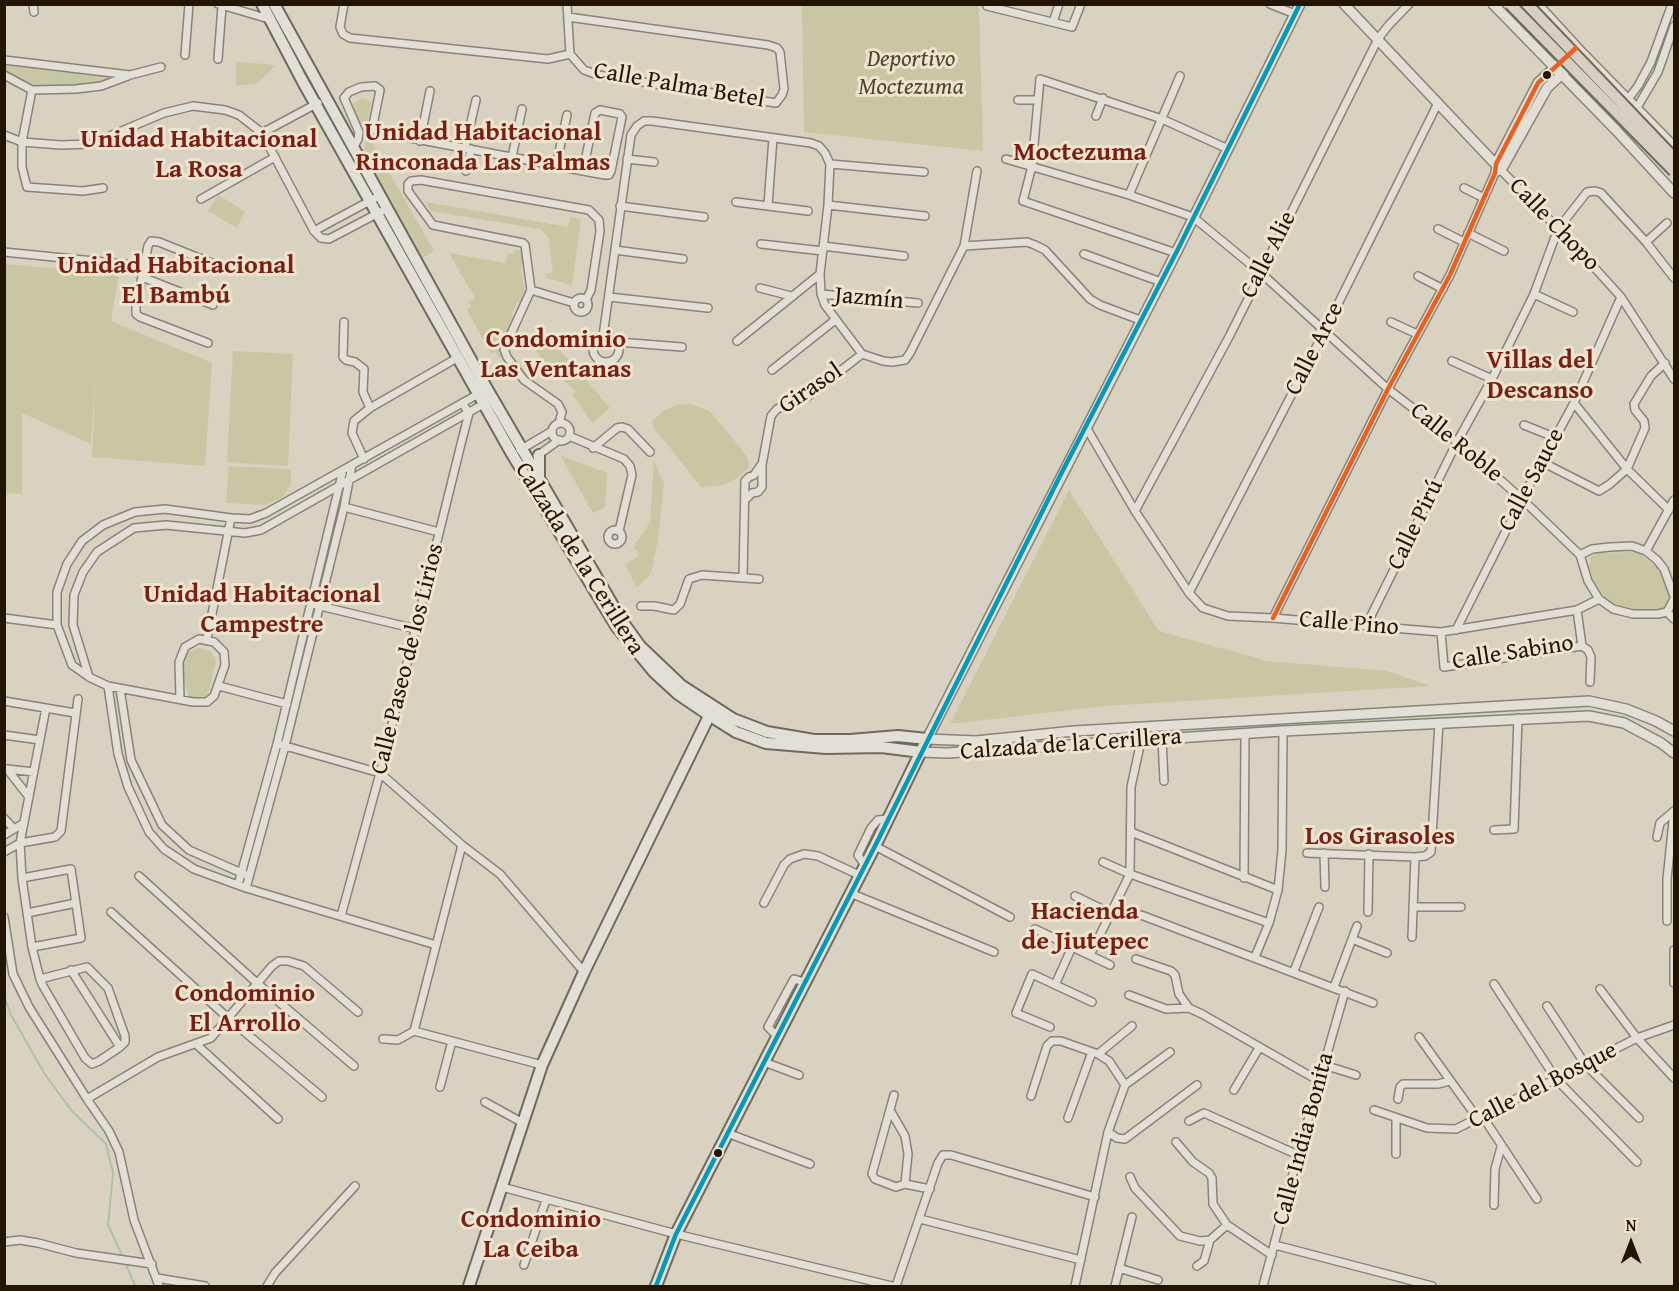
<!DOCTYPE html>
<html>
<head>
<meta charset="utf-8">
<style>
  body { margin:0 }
  #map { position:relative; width:1679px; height:1291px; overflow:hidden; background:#dad2c0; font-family:"Gentium Book Plus",serif }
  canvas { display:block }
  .frame { position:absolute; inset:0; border:6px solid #221504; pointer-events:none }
  .north { position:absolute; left:1601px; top:1213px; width:60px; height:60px; -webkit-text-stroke:4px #eee4d0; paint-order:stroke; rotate:0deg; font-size:16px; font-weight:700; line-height:24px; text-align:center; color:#221504 }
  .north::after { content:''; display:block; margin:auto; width:21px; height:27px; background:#221504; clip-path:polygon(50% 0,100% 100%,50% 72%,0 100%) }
</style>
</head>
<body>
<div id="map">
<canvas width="1679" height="1291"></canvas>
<div class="frame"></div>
<div class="north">N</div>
</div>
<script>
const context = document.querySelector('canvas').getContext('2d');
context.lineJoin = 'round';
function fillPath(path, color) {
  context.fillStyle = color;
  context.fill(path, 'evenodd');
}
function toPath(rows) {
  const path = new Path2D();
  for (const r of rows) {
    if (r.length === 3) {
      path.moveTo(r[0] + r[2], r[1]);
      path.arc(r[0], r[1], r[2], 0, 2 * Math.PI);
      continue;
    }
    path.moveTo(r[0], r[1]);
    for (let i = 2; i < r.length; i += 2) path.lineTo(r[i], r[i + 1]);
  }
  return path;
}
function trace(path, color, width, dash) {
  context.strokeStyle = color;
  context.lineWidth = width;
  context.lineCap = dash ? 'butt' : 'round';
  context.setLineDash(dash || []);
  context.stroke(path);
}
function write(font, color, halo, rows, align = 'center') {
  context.font = font + ' "Gentium Book Plus",serif';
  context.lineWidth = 6;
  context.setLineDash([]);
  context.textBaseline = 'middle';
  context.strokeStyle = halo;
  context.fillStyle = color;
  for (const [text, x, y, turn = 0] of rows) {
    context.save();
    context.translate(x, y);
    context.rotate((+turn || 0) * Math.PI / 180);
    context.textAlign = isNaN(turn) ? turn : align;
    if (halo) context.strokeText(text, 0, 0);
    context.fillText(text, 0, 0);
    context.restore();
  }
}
fillPath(toPath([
  [802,5,977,5,979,8,983,151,804,132],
  [236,62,252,63,276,65,257,83,236,86],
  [4,65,117,78,89,85,49,88,30,85,10,74,5,70],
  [363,98,371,102,366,132,434,251,418,261,362,159,366,140,349,106],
  [218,195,245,211,237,228,208,211],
  [426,202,568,227,570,217,581,219,572,285,546,278,545,274,553,273,549,239,546,234,540,229,430,211],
  [514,250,524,250,526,264,521,265,524,290,528,290,522,304,517,302,511,315,516,317,500,359,495,351,491,354,467,310,471,307,468,302,475,298,449,253,505,263,508,253,512,254],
  [4,264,119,274,111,321,212,363,205,466,92,457,96,367,91,444,22,413,22,494,5,493],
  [551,341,572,363,610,408,592,423,573,395,575,391,556,373,552,376,536,350],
  [233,351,293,354,288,466,227,462],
  [691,404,710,411,747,456,749,467,737,478,724,485,701,487,654,428,652,421,663,411,677,405],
  [560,455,607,473,605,507,593,513],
  [654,460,664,484,658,540,651,573,637,588,625,564,639,556,634,547,650,522],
  [229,466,291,469,291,484,283,497,266,505,226,503],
  [1069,490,1159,631,1267,661,1388,671,1430,686,1105,706,950,724],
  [1637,552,1656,566,1672,592,1673,597,1668,607,1661,612,1650,613,1627,610,1605,598,1594,581,1589,568,1590,558,1593,555,1598,553],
  [199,648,211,651,216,661,208,694,203,700,192,700,189,697,181,668,182,661,186,653]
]), '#c8c6a3');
trace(toPath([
  [4,995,11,1015,44,1073,71,1110,106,1144,113,1173,108,1225,123,1257],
  [125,1262,135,1286]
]), '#abc1af', 2);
const minor = toPath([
  [33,4,34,12],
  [218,4,269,19],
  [344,4,340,27,343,34,350,38,548,59,570,54],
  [567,4,570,54,584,70,598,75,776,103,782,95,784,89,780,52,777,48,768,45,568,17],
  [1270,4,1295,14],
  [987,6,1072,27,1081,4],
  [1053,22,1059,4],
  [185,55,189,4],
  [218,59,222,6],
  [4,60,130,75,161,67],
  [4,75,32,90,76,89,101,86,128,76],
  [32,90,22,142,22,167,27,187,83,191,103,188],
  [1018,100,1037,100],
  [1626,102,1638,86,1651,62,1672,4],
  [1635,111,1658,72,1674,26],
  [1096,116,1103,98],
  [262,133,318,103],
  [4,135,22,142,61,145,91,144,164,113,193,106,225,110,239,115,262,133,314,231,321,238,329,239,386,209],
  [420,141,430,91],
  [465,148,476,100],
  [353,149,358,139,359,132,344,98,349,92,361,87,375,86,380,90,373,125,374,130,379,132,532,161,583,171,605,175,609,175,611,171,622,117,620,114,600,110,595,113,583,171],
  [512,157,522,109],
  [627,159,654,162],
  [1006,159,1129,195,1193,217,1261,273,1388,389,1457,442,1522,499,1580,555],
  [830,164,924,172],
  [556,166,567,115],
  [466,171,471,149],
  [1497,172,1501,170,1574,245,1621,297,1674,379],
  [1464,188,1484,198],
  [1129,195,1180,76],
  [201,199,275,157],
  [736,202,808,211],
  [768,205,773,138],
  [828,205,925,216],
  [620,206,704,217],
  [1438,229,1464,242],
  [314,231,379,196],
  [1468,233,1504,251],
  [1646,242,1667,223],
  [761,244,823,251],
  [823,246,904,256],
  [964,246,1027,242,1035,245,1045,250,1090,299,1100,305,1140,320],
  [615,250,683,259],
  [4,252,144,266],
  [1176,253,1023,201,1032,166,1040,79,1162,119,1228,149],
  [1084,254,1161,282],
  [1418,276,1443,289],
  [142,277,213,305],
  [760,288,791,296],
  [531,290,574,303],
  [821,294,918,303],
  [1534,294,1573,312],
  [609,297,708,308],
  [581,305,7],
  [344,322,343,357,346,360,355,362,364,369,363,392,370,408],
  [1391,322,1417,334],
  [606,349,13],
  [603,336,631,135,637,126,644,121,652,121,811,143,819,146,825,153,830,164,828,205,820,274,821,294,825,305,862,354,883,361,892,362,905,360,910,353,964,246,977,171],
  [737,341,820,274],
  [618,342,682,347],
  [208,343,140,317,136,314,136,307,148,246,151,241,159,242,214,264],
  [1452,361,1492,379],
  [772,370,835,320],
  [1574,403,1627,469,1669,510],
  [559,423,562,412,558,404,524,380,507,357,504,349,531,290,525,245,523,243,433,225,408,191,408,184,411,181,421,180,589,210,599,220,600,231,591,290,586,300],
  [561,432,9],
  [1524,425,1554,437],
  [1086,427,1135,511,1189,593,1203,608,1228,616,1273,618,1441,632,1577,610,1599,599],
  [569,436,624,459,630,466,632,475,619,531],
  [593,448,617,428,622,427,628,429,650,452],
  [520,450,552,431],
  [537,456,559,440],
  [364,459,352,433,354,421,370,408,457,358],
  [1542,462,1599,491,1610,484,1627,469,1645,428,1644,421,1635,410,1634,404,1651,376,1665,363],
  [746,499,752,493,758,492,762,487,762,465,771,416,777,409,807,397,862,354],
  [344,507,439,532],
  [1135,511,1230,335,1378,39,1388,26,1409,4],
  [615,537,7],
  [1646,551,1674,500],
  [1580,555,1588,581,1599,599,1613,609,1633,614,1658,614,1667,612,1674,599],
  [1580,555,1592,549,1610,547,1632,546,1646,551,1657,560,1664,569,1674,596],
  [743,577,745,481,749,477,754,475,761,465],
  [1189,593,1325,330,1438,103],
  [316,605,416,629],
  [641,606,654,606,674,610,680,604,689,579,702,575,759,579],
  [1577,610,1582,646],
  [1667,612,1674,619],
  [4,618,57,625],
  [1273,618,1388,389,1450,275,1495,173,1496,164],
  [1366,626,1457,442,1492,379,1534,294,1558,229,1587,192,1595,191,1601,193,1646,242,1674,278],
  [1456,630,1522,499,1574,403,1621,297],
  [1441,632,1444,667,1582,646],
  [207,639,231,518],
  [1582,646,1588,650,1591,657,1590,682],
  [89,677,73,625,74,595,83,572,97,552,134,528,166,525,245,533,261,530,487,402],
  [108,686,118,754,128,787,149,832,164,849,194,869,246,888,436,945],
  [219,686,287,704],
  [120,689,131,760,162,825,189,850,244,874],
  [180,699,179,662,185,647,199,639,214,642,224,652,225,665,214,696,207,702,193,702,108,686,89,677,72,665,57,625,57,592,67,564,82,541,103,525,135,512,165,509,231,518,250,519,266,513,482,392],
  [4,701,75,713],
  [4,735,40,740],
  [1162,739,1164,781],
  [282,745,380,773,462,845,500,874,584,972],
  [7,769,29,797],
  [7,769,34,772],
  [4,818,14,829],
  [1494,830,1514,829,1518,718],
  [1131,832,1278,890],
  [4,835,24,823],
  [1657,837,1660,823,1674,811],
  [875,846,1010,917],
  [4,852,20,843,55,837,61,831,78,699],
  [1307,853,1415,857,1425,856,1431,852,1439,723],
  [1324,853,1325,887],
  [1103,862,1130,874,1269,923],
  [864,864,858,855,871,828,878,820,887,819],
  [139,876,258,984,354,1066],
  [22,878,71,869,81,938,32,947],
  [1244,878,1245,734],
  [238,885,277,744,343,470],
  [246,888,285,746,344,507,352,465],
  [850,893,994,952],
  [1075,896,1110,913],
  [764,903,784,865,790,859,804,854,818,856,859,875],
  [1413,907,1461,907],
  [111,912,228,1018,322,1097],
  [1368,912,1369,854],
  [27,913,76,903],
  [1141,915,1373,1003],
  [341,916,380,773,461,444,469,413,462,403],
  [4,917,13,974,29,1007,87,1099,109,1131,119,1152,134,1220,159,1286],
  [1667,921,1667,879,1674,811],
  [1035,929,1110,965],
  [1412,937,1415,857],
  [1352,939,1387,953],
  [1674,950,1674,983],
  [1090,955,1130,874,1131,787,1141,741],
  [1255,957,1269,923,1278,890,1282,850,1283,731],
  [1136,959,1171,971,1175,975,1179,994,1189,1008],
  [71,970,120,1047],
  [1294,971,1319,907],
  [40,979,87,967,108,988,125,1036,125,1042,120,1047,99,1061,92,1064,85,1058,43,986,40,979,32,947,22,878,20,843,46,708],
  [1494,984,1556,1079,1637,1162],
  [1055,985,1072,947],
  [1334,987,1357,926],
  [1600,989,1637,1038,1674,1078],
  [1129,995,1166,1009,1189,1008,1202,1014,1319,1081],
  [1547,1006,1585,1064,1639,1118],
  [1050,1027,1016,1013,1032,974,1092,1002],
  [414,1031,462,845],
  [414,1031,542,1065],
  [777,1036,768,1027,794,979,804,982],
  [1419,1037,1478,1119],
  [383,1039,398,1040,414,1031],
  [196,1044,278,1119],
  [1098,1054,1132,1026],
  [764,1062,799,1075],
  [1324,1065,1356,1075],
  [440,1087,452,1041],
  [1234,1090,1259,1048],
  [1031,1096,1047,1046,1052,1041,1061,1041,1098,1054,1109,1061,1125,1085],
  [87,1099,158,1057,211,1038,272,966,279,961,288,961,304,966,358,1012],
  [1398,1099,1400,1087,1403,1084,1438,1084,1450,1081],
  [485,1102,523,1123],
  [890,1110,905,1136,908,1154,905,1184,896,1187,875,1179,872,1174,894,1095],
  [1374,1110,1427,1128,1456,1129,1637,1038,1674,1025],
  [1483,1117,1537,1199],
  [1068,1118,1092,1052],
  [1396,1118,1396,1154],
  [1189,1121,1204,1113,1298,1155],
  [1108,1132,1117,1138,1125,1139,1197,1085],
  [727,1133,810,1164],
  [1176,1142,1193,1162,1209,1173,1212,1178,1213,1204,1227,1225,1272,1255],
  [1130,1177,1135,1188,1180,1236,1200,1241,1210,1240],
  [905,1184,930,1189],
  [502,1187,676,1234,892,1286],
  [1494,1205,1495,1169,1501,1147],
  [920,1219,1081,1260],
  [4,1242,20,1240,38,1243,76,1253,152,1264],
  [1275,1245,1432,1286],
  [524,1265,546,1200],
  [1197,1266,1204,1261,1210,1240,1227,1225],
  [1119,1268,1158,1280],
  [157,1278,205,1286],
  [267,1286,275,1273,355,1186],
  [896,1286,938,1163,943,1155,951,1155,1095,1197],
  [1075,1286,1108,1132,1125,1085,1170,1052],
  [1115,1286,1132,1217],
  [1263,1286,1298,1155,1345,991]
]);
const tertiary = toPath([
  [1300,4,1176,253,927,739,976,741,1074,731,1589,701,1626,709,1656,721,1674,731],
  [1344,4,1501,170,1547,88,1583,54],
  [1493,4,1616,130,1674,193],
  [1537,4,1583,54,1674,147],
  [1496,164,1538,83,1568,55],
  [921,752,947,753,1283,731,1589,716,1624,723,1661,743,1674,753]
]);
const secondary = toPath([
  [262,4,303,82,512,454,616,626,654,672,678,694,709,715,736,732,766,743,826,748,881,747,921,752],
  [274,4,487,389,622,621,640,646,682,686,733,719,767,732,814,740,850,740,898,736,927,739,875,846,676,1234,656,1286],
  [539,455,539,477],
  [469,1286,542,1065,584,972,712,710]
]);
trace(minor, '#8a8377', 10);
trace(tertiary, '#8a8377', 12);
trace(secondary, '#6f6a5e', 14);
trace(minor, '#e2dfd6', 7);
trace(tertiary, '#e2dfd6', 9);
trace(secondary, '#e2dfd6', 10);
const primaryBridge = toPath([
  [1510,4,1674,171],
  [1527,4,1674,158]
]);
trace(primaryBridge, '#6f6a5e', 14, []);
trace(primaryBridge, '#d7cfc1', 10);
trace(toPath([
  [1273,618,1388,389,1450,275,1495,173,1496,164,1538,83,1576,48]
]), '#e86120', 4.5);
trace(toPath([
  [656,1286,676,1234,875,846,1061,474,1176,253,1300,4]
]), '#039aba', 4.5);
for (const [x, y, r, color] of [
  [1547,75,5,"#221504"],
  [718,1153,5,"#221504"]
]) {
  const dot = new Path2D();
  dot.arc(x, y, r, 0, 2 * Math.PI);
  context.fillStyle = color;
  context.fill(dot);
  trace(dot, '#eee4d0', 2);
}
write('italic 24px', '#4f472c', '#eee4d0', [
  ["Deportivo",911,60],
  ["Moctezuma",911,88]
]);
write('24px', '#221504', '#eee4d0', [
  ["Calle Palma Betel",679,86,10],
  ["Calle Chopo",1554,225,46],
  ["Calle Alie",1269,255,-63],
  ["Jazmín",869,299,5],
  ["Calle Arce",1315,349,-63],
  ["Girasol",811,389,-34],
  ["Calle Roble",1456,443,39],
  ["Calle Sauce",1532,480,-62],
  ["Calle Pirú",1416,525,-64],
  ["Calzada de la Cerillera",579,559,58],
  ["Calle Pino",1349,624,5],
  ["Calle Sabino",1513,653,-9],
  ["Calle Paseo de los Lirios",408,659,-76],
  ["Calzada de la Cerillera",1071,745,-4],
  ["Calle del Bosque",1543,1086,-27],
  ["Calle India Bonita",1304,1139,-75]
]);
write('bold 26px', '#7a1f14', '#eee4d0', [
  ["Unidad Habitacional",483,133],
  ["Rinconada Las Palmas",483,163],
  ["Unidad Habitacional",199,140],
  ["La Rosa",199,170],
  ["Moctezuma",1080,153],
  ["Unidad Habitacional",176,266],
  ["El Bambú",176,296],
  ["Condominio",556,340],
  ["Las Ventanas",556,370],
  ["Villas del",1540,361],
  ["Descanso",1540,391],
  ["Unidad Habitacional",262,595],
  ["Campestre",262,625],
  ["Los Girasoles",1380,837],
  ["Hacienda",1085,912],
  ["de Jiutepec",1085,942],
  ["Condominio",245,994],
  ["El Arrollo",245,1024],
  ["Condominio",531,1220],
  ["La Ceiba",531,1250]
]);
</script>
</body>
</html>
